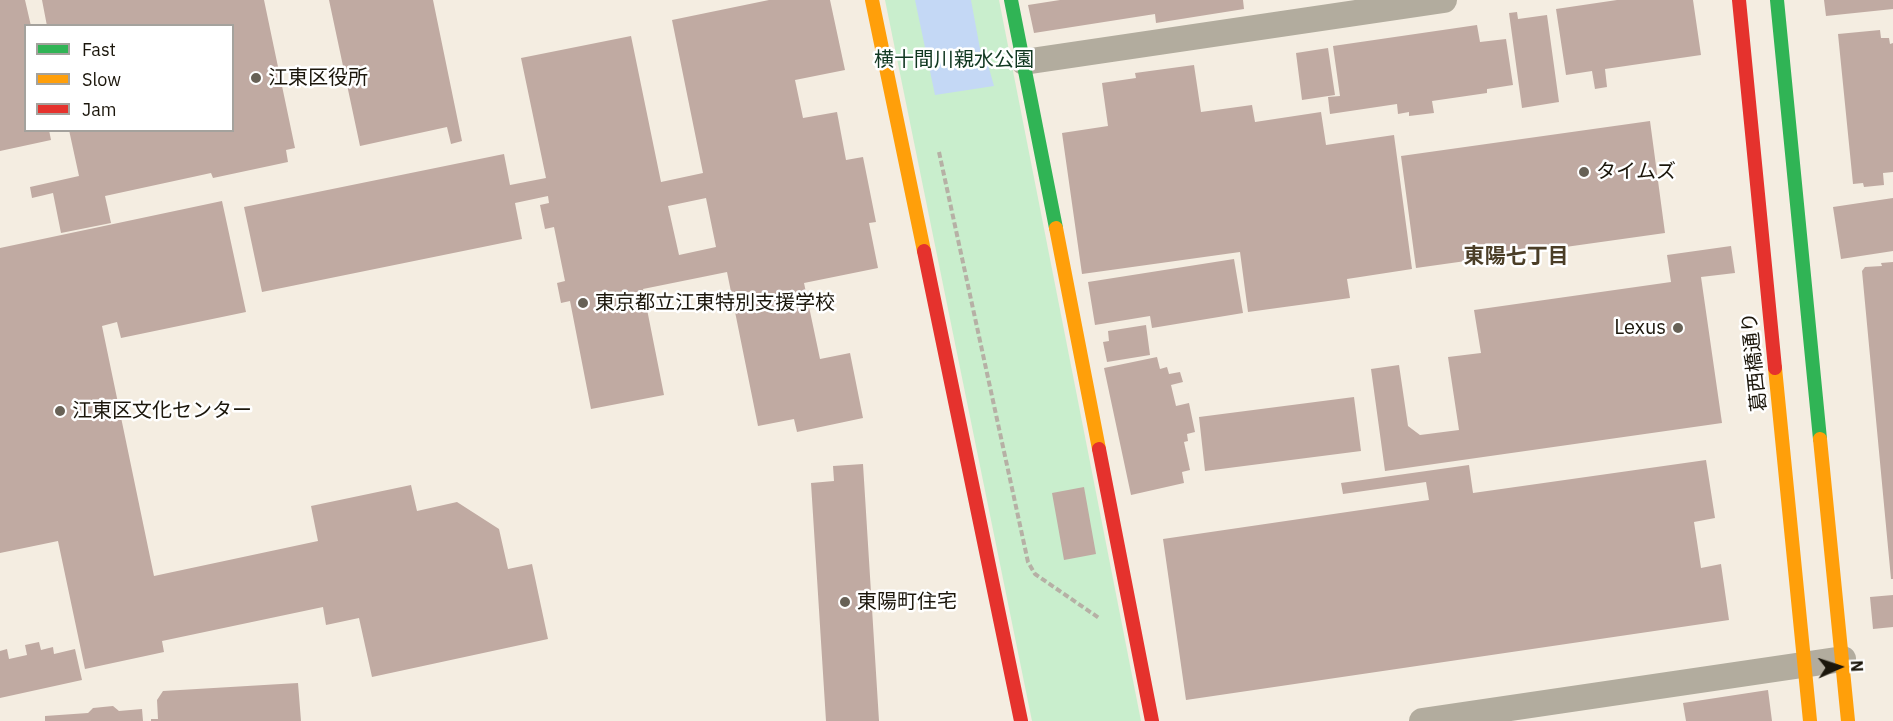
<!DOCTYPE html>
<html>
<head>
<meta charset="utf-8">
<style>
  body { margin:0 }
  #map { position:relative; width:1893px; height:721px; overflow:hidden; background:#f4ede1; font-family:"IBM Plex Sans",sans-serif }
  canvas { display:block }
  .legend { position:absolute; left:24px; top:24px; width:210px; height:108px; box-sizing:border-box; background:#fff; border:2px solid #a4a29d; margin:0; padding:8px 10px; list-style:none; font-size:18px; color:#1b160b }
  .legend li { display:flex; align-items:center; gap:12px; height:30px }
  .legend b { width:30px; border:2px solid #a4a29d }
  .north { position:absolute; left:1809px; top:637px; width:60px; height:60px; -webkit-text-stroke:4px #fff; paint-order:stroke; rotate:87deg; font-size:16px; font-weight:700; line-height:24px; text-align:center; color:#1b160b }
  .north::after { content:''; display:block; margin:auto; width:21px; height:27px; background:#1b160b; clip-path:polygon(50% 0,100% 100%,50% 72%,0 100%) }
</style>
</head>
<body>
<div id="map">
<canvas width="1893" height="721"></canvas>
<ul class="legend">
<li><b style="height:8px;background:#30b455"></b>Fast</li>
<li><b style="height:8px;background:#ff9f0a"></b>Slow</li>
<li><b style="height:8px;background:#e5322d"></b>Jam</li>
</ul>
<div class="north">N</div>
</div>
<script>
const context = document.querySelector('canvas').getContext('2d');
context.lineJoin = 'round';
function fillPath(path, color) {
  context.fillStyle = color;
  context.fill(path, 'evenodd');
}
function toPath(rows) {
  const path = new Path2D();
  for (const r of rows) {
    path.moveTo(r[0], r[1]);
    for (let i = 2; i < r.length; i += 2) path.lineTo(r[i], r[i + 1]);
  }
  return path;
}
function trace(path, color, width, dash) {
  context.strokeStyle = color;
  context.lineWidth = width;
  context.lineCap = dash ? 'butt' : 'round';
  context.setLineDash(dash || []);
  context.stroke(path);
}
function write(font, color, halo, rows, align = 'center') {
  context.font = font + ' "IBM Plex Sans","Noto Sans JP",sans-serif';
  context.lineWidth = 5;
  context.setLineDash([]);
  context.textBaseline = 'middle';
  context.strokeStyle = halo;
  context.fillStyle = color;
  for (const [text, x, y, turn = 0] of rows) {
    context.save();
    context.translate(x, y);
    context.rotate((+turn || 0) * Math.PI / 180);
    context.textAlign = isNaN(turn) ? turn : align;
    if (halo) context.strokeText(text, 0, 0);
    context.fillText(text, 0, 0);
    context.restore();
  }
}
fillPath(toPath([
  [885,0,999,0,1141,721,1032,721]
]), '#c9eecd');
fillPath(toPath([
  [915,0,971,0,981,54,985,54,994,86,935,95]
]), '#c4d8f5');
fillPath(toPath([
  [0,0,25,0,31,26,26,26,26,130,49,130,51,140,0,151],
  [42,0,264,0,295,148,286,150,288,162,213,178,211,173,105,196,111,223,61,233,53,193,32,198,30,187,79,176,69,130,232,130,232,26,47,26],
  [329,0,433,0,462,141,451,144,447,127,360,146],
  [769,0,830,0,845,70,795,80,803,118,837,112,846,160,863,157,876,222,869,223,878,268,804,283,820,359,850,353,863,418,797,432,794,419,758,426,727,272,643,289,664,395,591,409,570,301,561,303,557,283,565,281,554,227,545,229,540,205,549,203,548,196,515,203,522,239,262,292,244,207,504,154,510,185,546,178,521,58,631,36,661,182,703,173,672,20],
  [706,198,716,247,679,255,668,206],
  [1060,0,1243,0,1244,9,1156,23,1155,14,1034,33,1028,5],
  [1617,0,1693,0,1701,55,1605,69,1607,87,1595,89,1592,71,1566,75,1556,9],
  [1824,0,1893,0,1893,9,1826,16],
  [1517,12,1518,19,1547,15,1559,102,1522,108,1509,13],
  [1477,25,1480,42,1506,39,1513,85,1487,89,1487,93,1432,101,1434,113,1409,116,1409,112,1398,114,1397,104,1330,114,1328,97,1340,96,1333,46],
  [1880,30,1881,38,1889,38,1890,44,1893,43,1893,172,1883,173,1884,185,1864,187,1863,183,1853,184,1838,34],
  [1328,48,1335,95,1302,100,1296,53],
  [1194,65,1201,112,1252,105,1255,122,1321,112,1326,145,1394,135,1412,269,1347,279,1350,298,1248,312,1240,252,1082,274,1062,133,1108,126,1102,83,1136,78,1135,73],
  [1650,121,1665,233,1416,268,1401,156],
  [1893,198,1893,251,1841,259,1833,207],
  [222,201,246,312,121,338,117,322,102,326,154,576,318,541,311,506,411,485,417,511,457,502,499,529,508,569,532,564,548,639,372,677,359,618,326,625,323,607,162,641,164,652,85,669,58,541,0,553,0,248],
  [1731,246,1735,273,1701,277,1722,423,1385,471,1371,369,1399,365,1408,426,1420,435,1459,430,1448,357,1481,353,1474,310,1671,282,1667,255],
  [1234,259,1243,313,1152,328,1150,316,1095,325,1088,282],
  [1893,262,1893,579,1891,579,1862,271,1865,267,1882,266,1881,263],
  [1146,325,1150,355,1107,362,1103,342,1109,341,1108,331],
  [1157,357,1160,369,1167,367,1169,374,1180,372,1183,382,1171,385,1176,406,1189,403,1195,432,1187,434,1188,441,1184,442,1190,470,1182,472,1184,483,1131,495,1104,368],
  [1354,397,1361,451,1205,471,1199,417],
  [1706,460,1715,518,1694,522,1701,568,1721,564,1729,620,1186,700,1163,539,1429,500,1426,482,1343,494,1341,483,1469,465,1473,493],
  [863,464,879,721,826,721,811,483,834,481,833,466],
  [1084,487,1096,554,1064,560,1052,493],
  [1893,595,1893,627,1873,629,1870,597],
  [39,642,41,650,53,647,54,654,75,649,82,680,0,698,0,651,7,649,9,659,27,655,25,645],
  [298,683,301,721,151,721,151,719,158,719,157,700,163,691],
  [1768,690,1772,721,1686,721,1683,703],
  [113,706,119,711,142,709,143,721,45,721,45,716,88,713,93,708]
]), '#c0aaa2');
trace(toPath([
  [939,152,1028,562,1035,574,1099,618]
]), '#b6b0a5', 4, [6, 3]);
trace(toPath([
  [1024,62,1444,0],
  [1422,721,1843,659]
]), '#b2ac9e', 26);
trace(toPath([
  [1011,0,1056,228],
  [1777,0,1820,439]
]), '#30b455', 14);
trace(toPath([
  [872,0,924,251],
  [1056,228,1099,449],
  [1775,368,1810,721],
  [1820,439,1848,721]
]), '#ff9f0a', 14);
trace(toPath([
  [1739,0,1775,368],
  [924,251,1021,721],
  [1099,449,1152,721]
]), '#e5322d', 14);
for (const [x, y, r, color] of [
  [256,78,6,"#676156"],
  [1584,172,6,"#676156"],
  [583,303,6,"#676156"],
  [1678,328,6,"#676156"],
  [60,411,6,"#676156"],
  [845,602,6,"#676156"]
]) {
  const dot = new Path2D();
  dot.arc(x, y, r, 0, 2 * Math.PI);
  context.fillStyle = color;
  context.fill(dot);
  trace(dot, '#fff', 2);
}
write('20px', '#103720', '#fff', [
  ["横十間川親水公園",954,60]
]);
write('20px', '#1b160b', '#fff', [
  ["江東区役所",268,78],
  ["タイムズ",1596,172],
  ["東京都立江東特別支援学校",595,303],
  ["Lexus",1666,328,"right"],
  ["江東区文化センター",72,411],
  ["東陽町住宅",857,602]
], 'left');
write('20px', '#1b160b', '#fff', [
  ["葛西橋通り",1755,362,-96]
]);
write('bold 21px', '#4b3e27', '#fff', [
  ["東陽七丁目",1516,257]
]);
</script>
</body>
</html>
